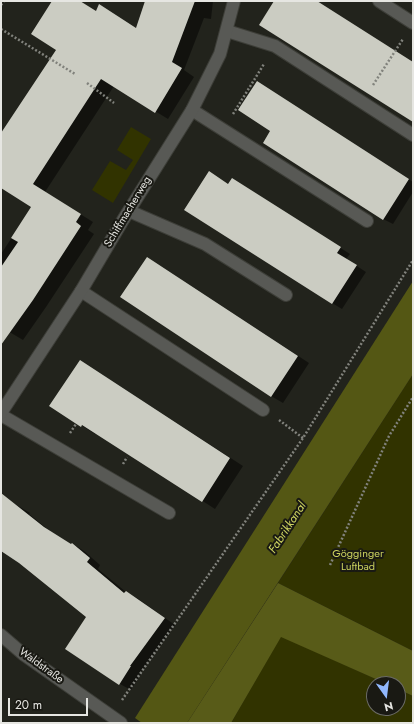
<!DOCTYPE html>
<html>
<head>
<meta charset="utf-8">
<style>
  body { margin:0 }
  #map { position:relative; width:414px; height:724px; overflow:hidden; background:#22231c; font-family:Jost,sans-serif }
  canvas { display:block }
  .frame { position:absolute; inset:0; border:2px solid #e6e6e2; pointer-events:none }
  .north { position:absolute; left:366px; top:676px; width:40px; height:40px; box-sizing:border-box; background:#191913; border:1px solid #6b6b66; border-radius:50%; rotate:166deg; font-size:11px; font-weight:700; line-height:16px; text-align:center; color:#e6e6e2 }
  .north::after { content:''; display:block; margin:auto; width:14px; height:18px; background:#91b8fd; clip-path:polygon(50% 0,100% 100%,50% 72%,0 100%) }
  .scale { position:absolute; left:8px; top:698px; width:80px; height:18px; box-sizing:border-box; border:2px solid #e6e6e2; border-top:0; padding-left:5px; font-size:12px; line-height:14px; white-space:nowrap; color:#e6e6e2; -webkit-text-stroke:3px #191913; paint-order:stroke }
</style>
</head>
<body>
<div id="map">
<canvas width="414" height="724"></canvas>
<div class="frame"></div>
<div class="north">N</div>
<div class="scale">20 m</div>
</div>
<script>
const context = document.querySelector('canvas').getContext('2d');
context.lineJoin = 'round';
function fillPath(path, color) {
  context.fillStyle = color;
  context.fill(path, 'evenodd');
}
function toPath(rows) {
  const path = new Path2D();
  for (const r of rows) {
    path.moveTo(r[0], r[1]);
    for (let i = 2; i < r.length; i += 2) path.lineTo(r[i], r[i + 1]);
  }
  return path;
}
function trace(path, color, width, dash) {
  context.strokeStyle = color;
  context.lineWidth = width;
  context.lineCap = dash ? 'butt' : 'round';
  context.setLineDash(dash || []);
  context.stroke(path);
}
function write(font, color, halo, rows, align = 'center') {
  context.font = font + ' Jost,sans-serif';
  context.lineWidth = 4;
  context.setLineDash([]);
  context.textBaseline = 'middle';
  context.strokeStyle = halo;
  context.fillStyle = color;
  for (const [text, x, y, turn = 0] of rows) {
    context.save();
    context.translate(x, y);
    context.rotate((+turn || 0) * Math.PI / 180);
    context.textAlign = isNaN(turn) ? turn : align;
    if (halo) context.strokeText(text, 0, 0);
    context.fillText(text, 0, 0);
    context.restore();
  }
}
fillPath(toPath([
  [131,127,151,139,113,203,92,190,110,161,126,170,133,160,117,150],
  [413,374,413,651,278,583],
  [281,636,387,684,374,684,374,708,398,708,398,689,413,696,413,723,231,723]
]), '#313300');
fillPath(toPath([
  [278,583,413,651,413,696,398,689,398,684,387,684,281,637,231,723,187,723]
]), '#585b18');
fillPath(toPath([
  [413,281,413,374,187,723,142,723,135,718]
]), '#545714');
fillPath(toPath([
  [54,1,80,1,96,12,137,29,146,1,213,1,211,19,204,18,184,70,194,77,168,119,114,86,45,192,93,222,88,230,94,234,46,307,23,340,1,327,1,254,32,207,1,187,1,134,57,50],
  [266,88,413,182,413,192,393,224,383,219,272,131],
  [229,185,242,185,350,254,346,259,366,272,342,309,332,303],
  [159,265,309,363,283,403,271,396],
  [81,361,243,466,215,509,96,432,95,434,51,406],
  [1,496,30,513,29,514,55,535,72,545,73,544,84,551,100,565,98,569,126,592,137,598,175,625,140,673,141,674,131,690,120,684,88,617,20,562,1,550]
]), '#0007');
fillPath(toPath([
  [52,1,80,1,96,11,99,4,136,28,145,1,195,1,172,62,182,68,155,113,101,79,33,184,81,214,76,222,81,226,33,300,1,345,1,267,18,242,11,238,31,207,1,188,1,133,56,50,31,34],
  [274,1,317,1,413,62,413,122,259,25],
  [257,81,409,179,383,220,263,143,270,131,238,110],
  [209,171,228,184,232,178,341,247,337,253,357,265,332,304,184,210],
  [147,257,298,356,271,397,120,297],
  [80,360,230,458,202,502,82,425,81,427,49,406],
  [1,493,44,527,71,544,72,543,90,558,87,562,124,593,126,591,165,618,130,666,131,666,119,685,65,649,86,617,19,563,1,551]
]), '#cbccc2');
const lane = toPath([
  [379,1,413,23],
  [227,31,275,46,413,135],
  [192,110,367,221],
  [129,211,205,244,286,295],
  [81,291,263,410],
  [1,415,169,513]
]);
const street = toPath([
  [1,413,81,291,123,220,192,110,220,54,234,1],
  [1,635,23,654,121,723]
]);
trace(lane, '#3d3e38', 14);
trace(street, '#3d3e38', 14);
trace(toPath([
  [1,5,4,1],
  [1,29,75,74],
  [87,83,114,103],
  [373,85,403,39],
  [233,114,264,64],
  [279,420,303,438],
  [70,433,76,424],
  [123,464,127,457],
  [330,565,389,436,413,397],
  [122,700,303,438,413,260]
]), '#81827c', 2.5, [2, 2]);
trace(lane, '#585955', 12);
trace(street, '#585955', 12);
write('11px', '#e6e6e2', '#191913', [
  ["Schiffmacherweg",128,212,-59],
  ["Waldstraße",41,666,36]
]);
write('11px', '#cbd15e', '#191913', [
  ["Gögginger",358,554],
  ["Luftbad",358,567]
]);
write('italic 12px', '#ced461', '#191913', [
  ["Fabrikkanal",288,528,-57]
]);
</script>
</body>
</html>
